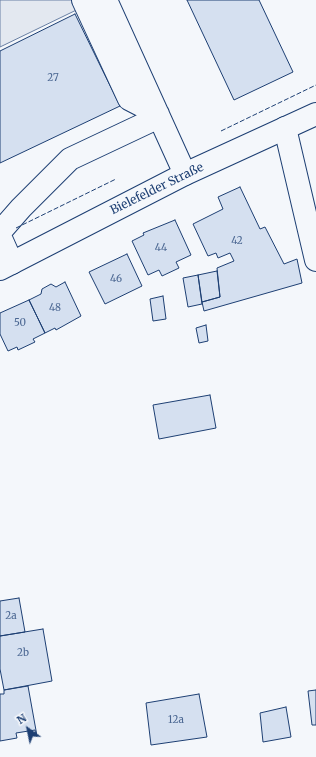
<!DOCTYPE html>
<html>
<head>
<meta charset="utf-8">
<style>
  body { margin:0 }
  #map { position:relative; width:316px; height:757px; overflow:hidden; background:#f4f7fb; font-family:Merriweather,serif }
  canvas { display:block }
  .north { position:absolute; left:8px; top:709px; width:40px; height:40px; -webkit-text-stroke:3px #f4f7fb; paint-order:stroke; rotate:327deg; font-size:11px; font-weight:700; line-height:16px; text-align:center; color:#1d3f73 }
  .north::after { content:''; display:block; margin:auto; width:14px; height:18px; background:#1d3f73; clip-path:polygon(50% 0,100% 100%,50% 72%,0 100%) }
</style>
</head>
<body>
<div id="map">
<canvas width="316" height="757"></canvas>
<div class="north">N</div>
</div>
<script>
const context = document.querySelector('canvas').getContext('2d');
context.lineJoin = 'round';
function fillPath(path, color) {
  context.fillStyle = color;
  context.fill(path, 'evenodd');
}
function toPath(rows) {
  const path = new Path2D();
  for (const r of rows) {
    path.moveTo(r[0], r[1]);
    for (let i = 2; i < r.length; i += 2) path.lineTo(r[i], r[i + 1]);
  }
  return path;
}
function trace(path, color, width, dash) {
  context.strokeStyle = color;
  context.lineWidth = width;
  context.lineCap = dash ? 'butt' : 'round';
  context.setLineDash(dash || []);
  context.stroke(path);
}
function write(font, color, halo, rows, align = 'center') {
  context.font = font + ' Merriweather,serif';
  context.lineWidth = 3;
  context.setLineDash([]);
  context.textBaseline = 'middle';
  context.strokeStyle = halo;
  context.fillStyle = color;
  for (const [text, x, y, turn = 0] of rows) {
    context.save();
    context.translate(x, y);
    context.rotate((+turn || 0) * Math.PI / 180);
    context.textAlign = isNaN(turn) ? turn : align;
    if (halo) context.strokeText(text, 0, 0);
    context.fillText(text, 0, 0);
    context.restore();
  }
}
const parking = toPath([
  [0,0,97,0,0,47,0,0]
]);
fillPath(parking, '#e3e8f0');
trace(parking, '#687fa3', 1);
const building = toPath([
  [187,0,259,0,293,72,234,100,187,0],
  [75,14,120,106,0,163,0,51,75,14],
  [240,187,260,229,265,227,284,264,297,259,302,283,204,311,202,302,220,297,217,268,234,261,230,253,218,258,216,253,208,256,193,224,223,209,218,197,240,187],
  [175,220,191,255,176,262,179,268,162,276,159,270,148,275,132,241,144,235,143,233,175,220],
  [127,254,142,286,105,304,89,272,127,254],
  [217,271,220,297,202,302,198,275,217,271],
  [198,275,202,304,188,307,183,278,198,275],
  [65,282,81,316,56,330,55,328,45,333,29,300,41,294,42,289,51,284,56,287,65,282],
  [163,296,166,319,153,321,150,299,163,296],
  [29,300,45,333,33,339,35,342,18,350,17,347,8,351,0,334,0,313,29,300],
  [206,325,208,341,199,343,196,328,206,325],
  [210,395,216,428,159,439,153,405,210,395],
  [19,598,25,632,0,636,0,601,19,598],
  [43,629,52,681,4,690,0,669,0,636,43,629],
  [28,686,37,736,36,736,35,730,16,733,17,738,0,741,0,694,4,694,4,690,28,686],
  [316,690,316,725,312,725,308,691,316,690],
  [199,694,207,737,151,745,146,703,199,694],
  [286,707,291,737,263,742,260,713,286,707]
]);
fillPath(building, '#d5e0f0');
trace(building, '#1d3f73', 1);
const minor = toPath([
  [83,0,129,99,158,114],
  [106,0,185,174],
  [285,128,316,260],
  [0,232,21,208,70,159,159,117],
  [0,236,12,263]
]);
const major = toPath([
  [0,269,185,174,316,114]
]);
trace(minor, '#1d3f73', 24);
trace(major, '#1d3f73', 24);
trace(minor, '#f4f7fb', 22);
trace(major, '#f4f7fb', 22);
trace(toPath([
  [221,131,316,85],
  [16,228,116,179]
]), '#1d3f73', 1, [5, 2]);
write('10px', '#4b6792', null, [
  ["27",53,78],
  ["42",237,241],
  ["44",161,248],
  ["46",116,279],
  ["48",55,308],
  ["50",20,323],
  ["2a",11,616],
  ["2b",23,653],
  ["12a",176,720]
]);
write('12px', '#1d3f73', '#f4f7fb', [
  ["Bielefelder Straße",157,189,-26]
]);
</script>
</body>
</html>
